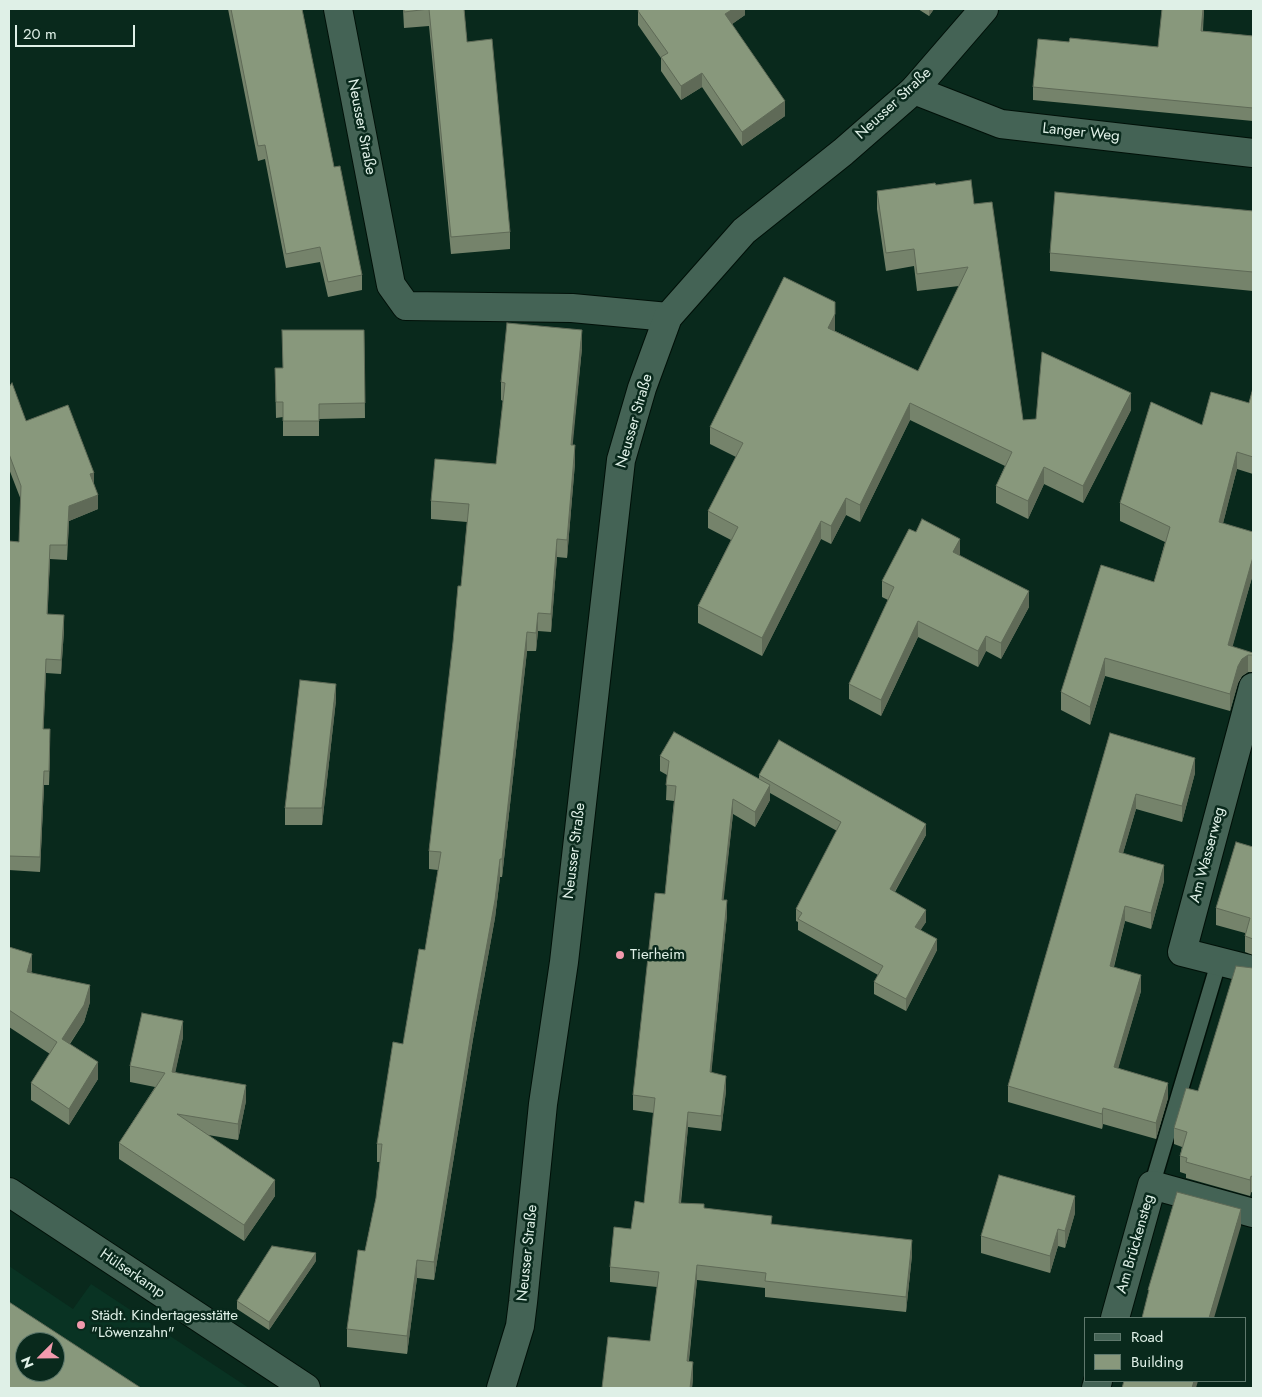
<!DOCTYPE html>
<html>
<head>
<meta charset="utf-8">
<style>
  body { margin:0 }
  #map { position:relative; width:1262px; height:1397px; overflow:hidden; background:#09291c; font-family:Jost,sans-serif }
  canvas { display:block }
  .frame { position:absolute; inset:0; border:10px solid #dff0e7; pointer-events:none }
  .legend { position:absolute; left:1084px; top:1317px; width:162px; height:65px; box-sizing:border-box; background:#09291c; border:1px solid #5f796d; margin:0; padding:6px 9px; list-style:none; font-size:15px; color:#dff0e7 }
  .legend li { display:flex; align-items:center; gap:10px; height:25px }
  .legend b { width:25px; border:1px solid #5f796d }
  .north { position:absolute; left:15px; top:1332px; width:50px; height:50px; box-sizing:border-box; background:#09291c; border:1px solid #5f796d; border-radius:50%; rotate:247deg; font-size:14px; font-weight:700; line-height:20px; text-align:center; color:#dff0e7 }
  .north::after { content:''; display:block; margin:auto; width:18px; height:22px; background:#f29aad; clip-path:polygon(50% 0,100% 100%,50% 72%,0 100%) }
  .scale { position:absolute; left:15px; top:25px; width:120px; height:22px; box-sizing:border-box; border:2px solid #dff0e7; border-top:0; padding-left:6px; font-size:15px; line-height:18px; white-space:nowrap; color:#dff0e7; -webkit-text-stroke:4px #09291c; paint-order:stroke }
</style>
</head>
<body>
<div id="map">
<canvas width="1262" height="1397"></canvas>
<div class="frame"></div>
<ul class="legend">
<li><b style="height:6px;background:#446355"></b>Road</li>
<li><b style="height:14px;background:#88987c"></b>Building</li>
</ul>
<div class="north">N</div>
<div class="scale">20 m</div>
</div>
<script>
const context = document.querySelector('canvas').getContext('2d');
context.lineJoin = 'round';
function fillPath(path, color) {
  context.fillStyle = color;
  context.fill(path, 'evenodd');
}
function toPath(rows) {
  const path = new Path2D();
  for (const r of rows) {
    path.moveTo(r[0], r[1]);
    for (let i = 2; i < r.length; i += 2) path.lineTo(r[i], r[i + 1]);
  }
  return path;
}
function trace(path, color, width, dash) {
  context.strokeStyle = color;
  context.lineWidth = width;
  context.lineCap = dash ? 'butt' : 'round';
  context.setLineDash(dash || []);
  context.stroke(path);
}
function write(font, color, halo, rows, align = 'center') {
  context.font = font + ' Jost,sans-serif';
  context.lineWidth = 5;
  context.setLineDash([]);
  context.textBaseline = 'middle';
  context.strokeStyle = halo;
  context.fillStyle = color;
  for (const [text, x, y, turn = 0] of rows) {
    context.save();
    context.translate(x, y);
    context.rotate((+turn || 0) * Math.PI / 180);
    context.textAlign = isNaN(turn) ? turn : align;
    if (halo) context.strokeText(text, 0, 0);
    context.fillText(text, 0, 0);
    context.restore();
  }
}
fillPath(toPath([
  [9,1266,73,1309,91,1284,249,1388,9,1388],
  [25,1342,55,1342,55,1372,25,1372]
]), '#093323');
const service = toPath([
  [1152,1185,1219,961]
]);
const minor = toPath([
  [338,9,391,285,406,306,572,308,668,317],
  [914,90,1001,124,1253,153],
  [1253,687,1182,952,1253,970],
  [9,1192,306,1388],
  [1115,1318,1152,1185,1253,1213],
  [1096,1388,1098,1381]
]);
const tertiary = toPath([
  [501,1388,520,1326,523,1302,543,1104,564,962,621,460,642,388,668,317,744,231,843,152,914,90,984,9]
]);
trace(service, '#001008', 18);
trace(minor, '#001008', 30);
trace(tertiary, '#001008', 30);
trace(service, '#446355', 15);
trace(minor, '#446355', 28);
trace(tertiary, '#446355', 28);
fillPath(toPath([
  [228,9,302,9,334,167,362,275,362,290,328,297,320,262,286,268,265,159,258,161],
  [403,9,464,9,467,42,510,232,510,249,451,254,429,26,404,28],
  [745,9,745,15,732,24,785,116,742,146,702,87,681,100,661,71,661,58,638,25,638,11],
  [918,9,934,9,929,16],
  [1204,9,1203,31,1253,36,1253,121,1033,100,1033,87,1069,42,1158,47],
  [936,185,974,204,1023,420,1036,419,1131,410,1083,503,1044,484,1028,519,996,503,996,486,1005,466,910,420,860,522,846,515,831,544,821,539,762,656,698,623,698,606,731,540,708,528,708,511,736,457,710,444,710,427,835,331,918,371,959,286,917,291,914,266,886,271,877,209,877,191],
  [1253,211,1253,291,1050,271,1050,253],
  [364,330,365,418,319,419,319,436,283,436,283,417,276,418,275,368,283,368],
  [582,348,572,445,575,463,567,558,557,557,551,632,538,631,536,651,527,651,502,877,500,877,495,918,473,1039,434,1280,417,1278,407,1354,347,1347,347,1329,365,1251,376,1198,380,1162,377,1162,377,1144,403,1044,425,950,438,870,429,869,429,851,461,586,467,522,431,519,431,501,496,464,503,401,501,400,501,382],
  [9,387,26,421,94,484,98,509,69,521,67,560,50,559,47,614,64,630,61,674,46,673,43,729,50,744,49,785,44,785,40,872,9,870,9,541,19,542,21,500,9,469],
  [1253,388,1253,474,1237,469,1223,523,1253,574,1232,647,1253,653,1253,672,1248,672,1242,676,1238,683,1230,711,1105,676,1090,725,1061,710,1061,692,1154,582,1165,542,1120,521,1120,503,1202,425,1249,403],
  [960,554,959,555,1029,607,1001,659,986,651,978,667,918,637,881,716,849,699,849,684,888,600,882,597,882,581],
  [336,700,322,825,285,825,285,808],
  [1110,733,1195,773,1182,822,1136,809,1123,853,1164,881,1151,929,1125,921,1114,967,1141,991,1118,1068,1168,1098,1156,1139,1103,1124,1102,1129,1008,1102,1008,1086],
  [660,756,759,779,759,775,926,835,895,892,926,922,920,930,937,950,906,1011,874,994,874,982,878,975,798,930,798,922,796,921,796,909,837,831,770,793,770,800,755,827,733,814,723,900,727,915,711,1073,726,1091,721,1131,688,1127,681,1203,772,1224,912,1255,906,1312,765,1297,765,1288,697,1280,689,1361,693,1377,692,1388,602,1388,650,1341,657,1287,610,1282,610,1267,631,1229,644,1203,654,1113,633,1110,633,1095,665,894,674,801,666,800,667,775,660,771],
  [1253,847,1253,955,1245,952,1245,933,1216,925,1216,908],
  [9,947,32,970,31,972,90,1002,84,1022,70,1044,98,1079,69,1125,31,1100,31,1083,50,1054,9,1027],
  [1253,968,1253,1193,1251,1192,1250,1196,1186,1178,1186,1174,1180,1172,1180,1156,1182,1147,1174,1144,1174,1128,1198,1091],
  [183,1037,175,1072,246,1101,238,1140,208,1135,275,1196,244,1241,119,1159,119,1143,155,1087,130,1082,130,1066],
  [1075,1213,1065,1248,1058,1246,1050,1273,981,1253,981,1236],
  [316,1261,269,1330,237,1309,237,1301]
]), '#75836b');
fillPath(toPath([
  [733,9,745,9,745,15,725,29,725,14],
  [929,9,934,9,929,16],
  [1203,9,1204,9,1201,44,1201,31],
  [702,73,702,87,681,100,681,86],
  [785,101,785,116,742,146,742,132],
  [835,314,835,332,828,328],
  [582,330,582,348,571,463,571,445],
  [1131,393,1131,410,1083,503,1083,486],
  [910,403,910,420,860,522,860,505],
  [575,445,575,463,567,558,567,540],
  [1237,452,1237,469,1219,539,1219,522],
  [1044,467,1044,484,1028,519,1028,501],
  [94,473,94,487,90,474],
  [98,495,98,509,69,521,67,560,69,506],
  [846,498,846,515,831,544,831,526],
  [821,521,821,539,762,656,762,638],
  [557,539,557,557,551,632,551,614],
  [960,539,960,554,953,568,953,552],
  [50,545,50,559,47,629,47,614],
  [1253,557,1253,574,1228,663,1228,645],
  [1029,591,1029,607,1001,659,1001,643],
  [538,613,538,631,536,651,536,633],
  [64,615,64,630,61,674,61,660],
  [918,621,918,637,881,716,881,700],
  [527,632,527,651,502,877,502,859],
  [986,636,986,651,978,667,978,651],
  [1248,655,1248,672,1242,676,1238,683,1230,711,1230,694,1238,666,1242,659],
  [1105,658,1105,676,1090,725,1090,707],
  [46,659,46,673,43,743,43,729],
  [336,684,336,700,322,825,322,808],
  [50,729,50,744,49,785,49,771],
  [1195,758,1195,773,1182,822,1182,806],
  [44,771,44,785,40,872,40,857],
  [770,785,770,800,755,827,755,812],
  [1136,794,1136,809,1119,867,1119,852],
  [733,799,733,814,722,915,722,900],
  [926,824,926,835,890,900,890,889],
  [500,859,500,877,495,918,473,1039,434,1280,434,1262,473,1021],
  [1164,865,1164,881,1151,929,1151,913],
  [727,900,727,915,710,1087,710,1072],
  [1125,906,1125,921,1110,981,1110,966],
  [926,910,926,922,915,939,915,927],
  [937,939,937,950,906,1011,906,999],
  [32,954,32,970,27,988,27,972],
  [1141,975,1141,991,1114,1083,1114,1067],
  [90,985,90,1002,84,1022,62,1055,62,1039],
  [183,1021,183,1037,172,1088,172,1072],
  [98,1062,98,1079,69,1125,69,1109],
  [726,1076,726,1091,721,1131,721,1116],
  [1168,1083,1168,1098,1156,1139,1156,1123],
  [246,1085,246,1101,238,1140,238,1124],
  [1103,1108,1103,1124,1102,1129,1102,1114],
  [688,1112,688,1127,679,1218,679,1203],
  [1251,1176,1251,1192,1250,1196,1250,1180],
  [275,1180,275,1196,244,1241,244,1225],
  [1075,1196,1075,1213,1065,1248,1065,1231],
  [1241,1209,1241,1226,1214,1318,1209,1318],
  [1058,1229,1058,1246,1050,1273,1050,1256],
  [912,1240,912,1255,906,1312,906,1297],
  [316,1253,316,1261,269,1330,269,1322],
  [417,1260,417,1278,407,1354,407,1336],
  [697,1265,697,1280,687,1376,687,1361],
  [693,1362,693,1377,692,1388,690,1388],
  [1194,1381,1198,1381,1196,1388,1192,1388]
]), '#5f6a57');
const building = toPath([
  [231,9,302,9,334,167,340,166,362,275,328,282,320,247,286,254,265,145,258,146,231,9],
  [404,9,464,9,467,42,492,39,510,232,451,237,429,9,404,12,404,9],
  [639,9,733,9,725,14,785,101,742,132,702,73,681,86,661,57,668,53,638,11,639,9],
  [1162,9,1203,9,1201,31,1253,36,1253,108,1033,87,1038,39,1069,42,1070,38,1158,47,1162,9],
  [971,180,974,204,992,202,1023,420,1036,419,1042,352,1131,393,1083,486,1044,467,1028,501,996,486,1012,452,910,403,860,505,846,498,831,526,821,521,762,638,698,606,738,527,708,511,743,443,710,427,784,277,835,302,835,314,828,328,918,371,968,267,917,274,914,249,886,253,877,191,935,183,936,185,971,180],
  [1055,192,1253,211,1253,272,1050,253,1055,192],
  [507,323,582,330,571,445,575,445,567,540,557,539,551,614,538,613,536,633,527,632,502,859,500,859,495,900,473,1021,434,1262,417,1260,407,1336,347,1329,358,1250,365,1251,376,1198,382,1144,377,1144,393,1042,403,1044,419,949,425,950,441,852,429,851,453,642,458,586,461,586,469,504,431,501,435,459,496,464,505,383,501,382,507,323],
  [282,330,364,330,365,403,319,404,319,421,283,421,283,402,276,402,275,368,283,368,282,330],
  [12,383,26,421,68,405,94,473,90,474,98,495,69,506,67,545,50,545,47,614,64,615,61,660,46,659,43,729,50,729,49,771,44,771,40,857,9,856,9,541,19,542,21,486,9,454,9,387,12,383],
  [1253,388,1253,457,1237,452,1219,522,1253,532,1253,557,1228,645,1253,653,1253,655,1248,655,1242,659,1238,666,1230,694,1105,658,1090,707,1061,692,1101,565,1154,582,1170,527,1120,503,1151,402,1202,425,1211,392,1249,403,1253,388],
  [922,519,960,539,953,552,1029,591,1001,643,986,636,978,651,918,621,881,700,849,684,894,587,882,581,909,529,916,532,922,519],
  [300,680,336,684,322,808,285,808,300,680],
  [674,732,770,785,755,812,733,799,722,900,727,900,710,1072,726,1076,721,1116,688,1112,679,1203,704,1204,704,1208,772,1216,771,1224,912,1240,906,1297,765,1281,766,1273,697,1265,687,1361,693,1362,690,1388,602,1388,608,1337,650,1341,659,1272,610,1267,614,1227,631,1229,635,1201,644,1203,655,1098,633,1095,655,893,665,894,676,786,666,785,669,761,660,756,674,732],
  [1110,733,1195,758,1182,806,1136,794,1119,852,1164,865,1151,913,1125,906,1110,966,1141,975,1114,1067,1168,1083,1156,1123,1103,1108,1102,1114,1008,1086,1110,733],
  [779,740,926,824,890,889,926,910,915,927,937,939,906,999,874,982,883,966,798,919,802,913,796,909,841,822,759,775,779,740],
  [1236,842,1253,847,1253,939,1245,936,1250,918,1216,908,1236,842],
  [9,947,32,954,27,972,90,985,84,1005,62,1039,98,1062,69,1109,31,1083,57,1042,9,1010,9,947],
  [1236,966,1253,968,1253,1177,1251,1176,1250,1180,1186,1162,1187,1158,1180,1156,1187,1132,1174,1128,1186,1088,1198,1091,1236,966],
  [142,1013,183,1021,172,1072,246,1085,238,1124,177,1114,275,1180,244,1225,119,1143,165,1073,130,1066,142,1013],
  [999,1175,1075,1196,1065,1231,1058,1229,1050,1256,981,1236,999,1175],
  [1177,1192,1241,1209,1209,1318,1142,1318,1149,1290,1148,1290,1177,1192],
  [272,1246,316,1253,269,1322,237,1301,272,1246],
  [9,1302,141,1388,9,1388,9,1302],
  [25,1342,55,1342,55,1372,25,1372,25,1342],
  [1124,1381,1194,1381,1192,1388,1122,1388,1124,1381]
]);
fillPath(building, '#88987c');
trace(building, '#5f6a57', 1);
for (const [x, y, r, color] of [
  [620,955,5,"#f29aad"],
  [81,1325,5,"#f29aad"]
]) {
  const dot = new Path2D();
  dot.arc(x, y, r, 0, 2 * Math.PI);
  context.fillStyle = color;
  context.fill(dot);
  trace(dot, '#09291c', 2);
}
write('15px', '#dff0e7', '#09291c', [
  ["Neusser Straße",894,104,-43],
  ["Neusser Straße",361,127,79],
  ["Langer Weg",1081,133,6],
  ["Neusser Straße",635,421,-74],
  ["Neusser Straße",575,851,-83],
  ["Am Wasserweg",1208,855,-75],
  ["Am Brückensteg",1136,1244,-74],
  ["Neusser Straße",528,1253,-84],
  ["Hülserkamp",132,1274,34]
]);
write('15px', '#dff0e7', '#09291c', [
  ["Tierheim",630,955],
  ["Städt. Kindertagesstätte",91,1316],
  ["\"Löwenzahn\"",91,1333]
], 'left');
</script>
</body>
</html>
